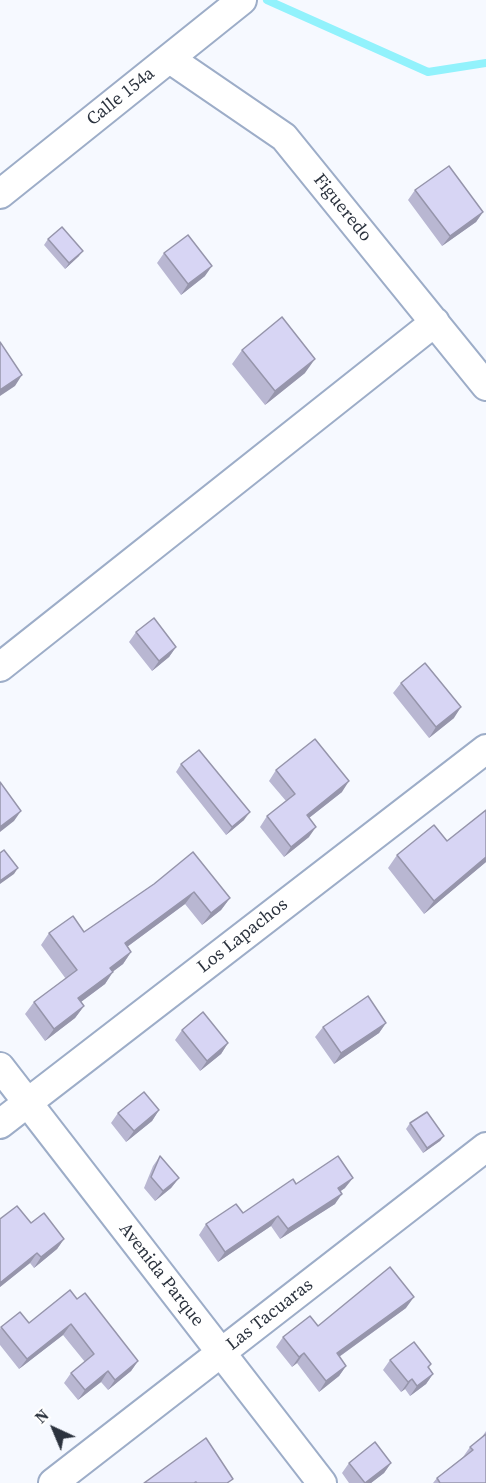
<!DOCTYPE html>
<html>
<head>
<meta charset="utf-8">
<style>
  body { margin:0 }
  #map { position:relative; width:486px; height:1483px; overflow:hidden; background:#f6f9ff; font-family:"Source Serif 4",serif }
  canvas { display:block }
  .north { position:absolute; left:24px; top:1399px; width:60px; height:60px; -webkit-text-stroke:4px #fff; paint-order:stroke; rotate:316deg; font-size:16px; font-weight:700; line-height:24px; text-align:center; color:#2c333e }
  .north::after { content:''; display:block; margin:auto; width:21px; height:27px; background:#2c333e; clip-path:polygon(50% 0,100% 100%,50% 72%,0 100%) }
</style>
</head>
<body>
<div id="map">
<canvas width="486" height="1483"></canvas>
<div class="north">N</div>
</div>
<script>
const context = document.querySelector('canvas').getContext('2d');
context.lineJoin = 'round';
function toPath(rows) {
  const path = new Path2D();
  for (const r of rows) {
    path.moveTo(r[0], r[1]);
    for (let i = 2; i < r.length; i += 2) path.lineTo(r[i], r[i + 1]);
  }
  return path;
}
function trace(path, color, width, dash) {
  context.strokeStyle = color;
  context.lineWidth = width;
  context.lineCap = dash ? 'butt' : 'round';
  context.setLineDash(dash || []);
  context.stroke(path);
}
function fillPath(path, color) {
  context.fillStyle = color;
  context.fill(path, 'evenodd');
}
function write(font, color, halo, rows, align = 'center') {
  context.font = font + ' "Source Serif 4",serif';
  context.lineWidth = 4.5;
  context.setLineDash([]);
  context.textBaseline = 'middle';
  context.strokeStyle = halo;
  context.fillStyle = color;
  for (const [text, x, y, turn = 0] of rows) {
    context.save();
    context.translate(x, y);
    context.rotate((+turn || 0) * Math.PI / 180);
    context.textAlign = isNaN(turn) ? turn : align;
    if (halo) context.strokeText(text, 0, 0);
    context.fillText(text, 0, 0);
    context.restore();
  }
}
trace(toPath([
  [267,0,428,72,486,63]
]), '#92f2fc', 8);
const minor = toPath([
  [170,59,284,137,486,386],
  [0,194,242,0],
  [0,667,435,322],
  [0,1067,322,1483],
  [0,1124,486,749],
  [53,1483,486,1147]
]);
trace(minor, '#9dadc8', 32);
trace(minor, '#fff', 28);
fillPath(toPath([
  [415,190,483,212,476,222,442,246,408,200],
  [48,239,79,256,65,269,44,245],
  [164,253,205,276,181,295,157,263],
  [242,350,305,373,265,405,232,364],
  [136,632,176,647,169,657,152,671,129,642],
  [401,683,454,718,429,738,393,693],
  [181,764,244,820,226,835,176,772],
  [276,770,342,792,309,818,309,837,284,857,260,827,267,816,286,801,269,781],
  [486,810,486,862,424,914,388,868,397,855,447,841],
  [154,884,230,898,221,910,202,925,185,904,127,947,131,952,123,964,113,971,105,984,81,1002,84,1006,75,1018,45,1041,25,1014,34,1002,66,979,41,945,49,933,84,932],
  [386,1023,379,1033,334,1064,315,1037,323,1027],
  [182,1030,228,1043,221,1054,200,1071,175,1040],
  [159,1110,152,1121,126,1142,111,1123,118,1113],
  [410,1123,444,1136,440,1141,423,1153,406,1129],
  [160,1156,179,1178,171,1188,155,1201,144,1188,153,1166],
  [296,1184,345,1188,340,1191,335,1204,280,1239,271,1226,218,1262,199,1235,206,1224,243,1213],
  [0,1219,31,1223,64,1239,57,1249,34,1268,30,1263,0,1287],
  [77,1299,138,1361,131,1371,108,1390,101,1382,78,1400,64,1383,71,1373,85,1362,63,1335,19,1369,0,1345,0,1329,1,1327,29,1323],
  [406,1308,339,1357,346,1366,339,1376,319,1392,297,1363,292,1367,276,1347,283,1337,318,1326],
  [390,1360,429,1367,433,1374,426,1384,410,1396,405,1389,401,1392,383,1370],
  [486,1431,486,1483,433,1483,437,1478,463,1457,470,1447,482,1437],
  [349,1463,391,1463,384,1473,371,1483,349,1483,342,1473]
]), '#b9b7d2');
fillPath(toPath([
  [483,212,476,222,442,246,450,236],
  [83,251,79,256,65,269,69,263],
  [212,266,205,276,181,295,188,284],
  [315,359,305,373,265,405,275,391],
  [22,375,15,386,0,396,0,390],
  [176,647,169,657,152,671,159,661],
  [461,707,454,718,429,738,436,727],
  [349,781,342,792,300,825,307,815],
  [21,811,14,821,0,832,0,827],
  [250,812,244,820,226,835,232,827],
  [316,827,309,837,284,857,291,847],
  [486,857,486,862,424,914,434,901],
  [18,868,14,874,0,884,0,881],
  [194,892,185,904,116,955,125,943],
  [230,898,221,910,202,925,211,913],
  [131,952,123,964,102,980,110,968],
  [113,972,105,984,70,1010,78,998],
  [84,1006,75,1018,45,1041,54,1029],
  [386,1023,379,1033,334,1064,341,1053],
  [228,1043,221,1054,200,1071,207,1061],
  [159,1110,152,1121,126,1142,134,1131],
  [444,1136,440,1141,423,1153,427,1148],
  [179,1178,171,1188,155,1201,163,1191],
  [353,1178,345,1188,331,1198,338,1188],
  [342,1194,335,1204,280,1239,288,1229],
  [278,1216,271,1226,218,1262,225,1252],
  [64,1239,57,1249,34,1268,41,1257],
  [37,1253,30,1263,0,1287,0,1283],
  [414,1297,406,1308,329,1364,337,1353],
  [71,1324,63,1335,19,1369,27,1359],
  [304,1353,297,1363,292,1367,299,1357],
  [138,1361,131,1371,108,1390,115,1380],
  [346,1366,339,1376,319,1392,326,1381],
  [108,1371,101,1382,78,1400,85,1390],
  [433,1374,426,1384,410,1396,417,1386],
  [412,1379,405,1389,401,1392,408,1382],
  [391,1463,384,1473,371,1483,365,1483]
]), '#9695ab');
const building = toPath([
  [449,166,483,212,450,236,415,190,449,166],
  [62,227,83,251,69,263,48,239,62,227],
  [188,235,212,266,188,284,164,253,188,235],
  [282,317,315,359,275,391,242,350,282,317],
  [0,342,22,375,0,390,0,342],
  [154,618,176,647,159,661,136,632,154,618],
  [425,663,461,707,436,727,401,683,425,663],
  [315,739,349,781,307,815,316,827,291,847,267,816,295,794,276,770,315,739],
  [199,750,250,812,232,827,181,764,199,750],
  [0,782,21,811,0,827,0,782],
  [486,810,486,857,434,901,397,855,434,825,447,841,486,810],
  [4,850,18,868,0,881,0,853,4,850],
  [193,852,230,898,211,913,194,892,125,943,131,952,110,968,113,972,78,998,84,1006,54,1029,34,1002,77,970,49,933,73,916,84,932,154,884,193,852],
  [368,996,386,1023,341,1053,323,1027,368,996],
  [203,1012,228,1043,207,1061,182,1030,203,1012],
  [144,1092,159,1110,134,1131,118,1113,144,1092],
  [427,1112,444,1136,427,1148,410,1123,427,1112],
  [160,1156,179,1178,163,1191,151,1177,160,1156],
  [338,1156,353,1178,338,1188,342,1194,288,1229,278,1216,225,1252,206,1224,236,1204,243,1213,293,1179,296,1184,338,1156],
  [17,1206,31,1223,44,1213,64,1239,41,1257,37,1253,0,1283,0,1219,17,1206],
  [390,1267,414,1297,337,1353,346,1366,326,1381,304,1353,299,1357,283,1337,310,1316,318,1326,390,1267],
  [70,1290,77,1299,85,1293,138,1361,115,1380,108,1371,85,1390,71,1373,94,1354,71,1324,27,1359,1,1327,20,1312,29,1323,70,1290],
  [414,1342,431,1364,428,1367,433,1374,417,1386,412,1379,408,1382,390,1360,414,1342],
  [486,1434,486,1483,440,1483,437,1478,473,1450,470,1447,486,1434],
  [206,1438,233,1479,227,1483,197,1483,196,1482,194,1483,144,1483,206,1438],
  [375,1442,391,1463,365,1483,349,1463,375,1442]
]);
fillPath(building, '#d7d5f4');
trace(building, '#9695ab', 1.5);
write('18px', '#2c333e', '#fff', [
  ["Calle 154a",121,97,-39],
  ["Figueredo",342,208,51],
  ["Los Lapachos",243,936,-38],
  ["Avenida Parque",161,1275,52],
  ["Las Tacuaras",270,1315,-38]
]);
</script>
</body>
</html>
